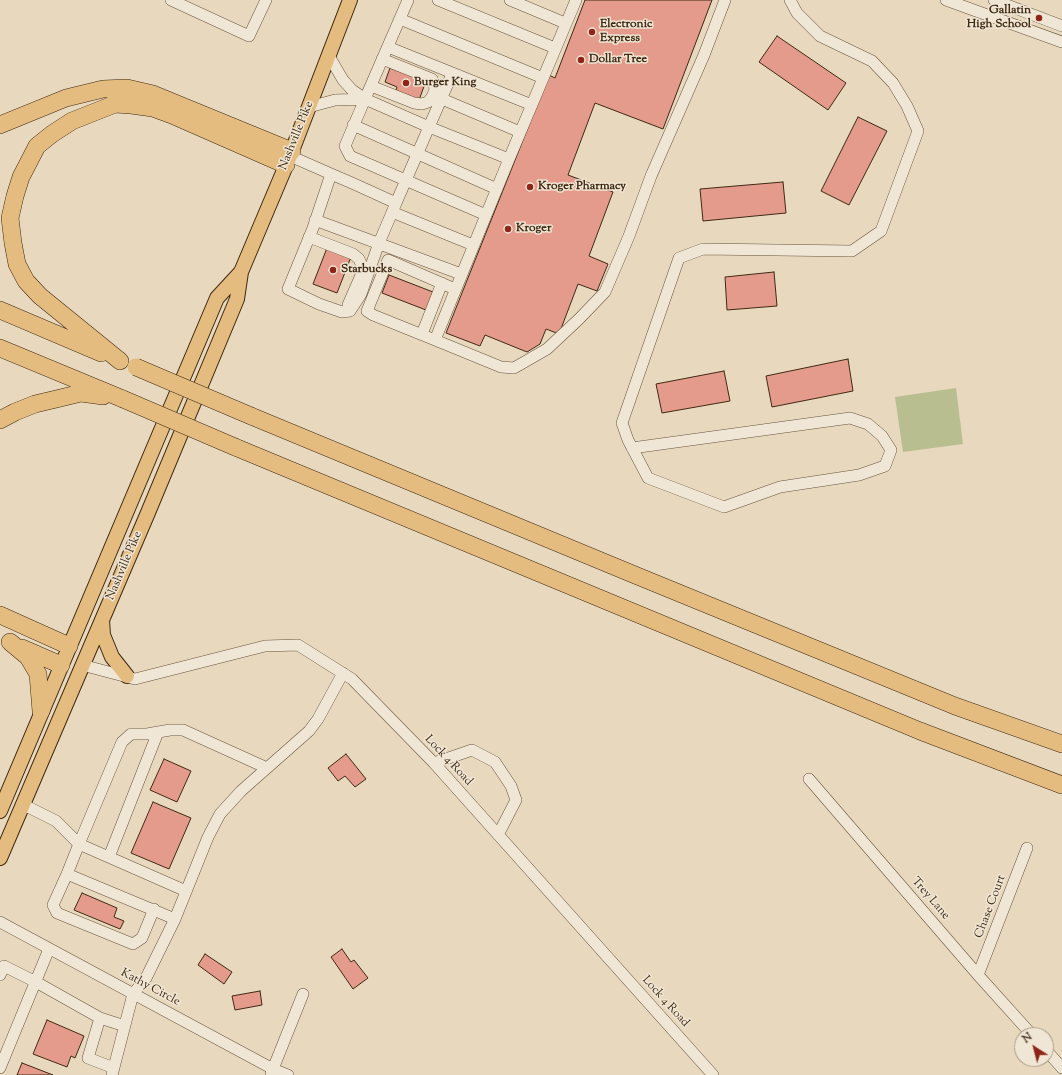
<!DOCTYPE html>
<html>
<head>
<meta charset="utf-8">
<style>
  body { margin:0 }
  #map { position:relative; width:1062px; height:1075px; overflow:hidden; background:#e8d8be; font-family:"Sorts Mill Goudy",serif }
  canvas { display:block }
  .north { position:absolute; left:1014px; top:1027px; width:40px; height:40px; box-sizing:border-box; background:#f0e6d5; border:1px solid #a99a87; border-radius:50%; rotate:324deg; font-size:11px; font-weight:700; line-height:16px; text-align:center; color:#3e2912 }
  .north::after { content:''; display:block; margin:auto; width:14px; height:18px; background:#8f2418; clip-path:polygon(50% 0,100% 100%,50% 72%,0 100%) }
</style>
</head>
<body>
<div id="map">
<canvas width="1062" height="1075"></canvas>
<div class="north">N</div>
</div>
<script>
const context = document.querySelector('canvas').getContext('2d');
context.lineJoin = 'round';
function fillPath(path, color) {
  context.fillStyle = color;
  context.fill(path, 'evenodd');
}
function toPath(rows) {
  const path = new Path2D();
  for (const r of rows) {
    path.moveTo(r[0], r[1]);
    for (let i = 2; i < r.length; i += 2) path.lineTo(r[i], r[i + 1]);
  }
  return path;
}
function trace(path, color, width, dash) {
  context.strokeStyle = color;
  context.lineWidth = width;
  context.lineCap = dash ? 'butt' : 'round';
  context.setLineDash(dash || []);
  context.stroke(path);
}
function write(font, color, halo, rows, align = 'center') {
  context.font = font + ' "Sorts Mill Goudy",serif';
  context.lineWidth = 3;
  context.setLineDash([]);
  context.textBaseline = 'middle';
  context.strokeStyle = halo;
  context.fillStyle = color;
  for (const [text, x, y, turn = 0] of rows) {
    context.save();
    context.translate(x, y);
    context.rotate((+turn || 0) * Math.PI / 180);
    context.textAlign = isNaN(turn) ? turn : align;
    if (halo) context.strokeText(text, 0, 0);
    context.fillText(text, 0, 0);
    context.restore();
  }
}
fillPath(toPath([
  [956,388,963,444,903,452,895,397]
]), '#b8be90');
const building = toPath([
  [585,0,712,0,663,129,595,103,568,175,613,192,589,256,608,264,597,291,578,284,559,334,546,329,540,344,527,352,485,335,480,346,446,333,549,75,555,78,585,0],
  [777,36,846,83,828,110,759,62,777,36],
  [390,68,426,81,419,100,396,91,397,87,385,82,390,68],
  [858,117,887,131,849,205,821,191,858,117],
  [783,182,786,213,703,221,700,189,783,182],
  [327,248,351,257,337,293,313,284,327,248],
  [774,272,777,306,727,310,725,277,774,272],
  [389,275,433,292,426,310,382,293,389,275],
  [848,359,853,391,772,407,766,376,848,359],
  [724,371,730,401,662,413,656,384,724,371],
  [346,754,366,779,355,787,345,776,338,781,328,768,346,754],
  [164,759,191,771,177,802,150,790,164,759],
  [153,802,191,818,169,869,131,853,153,802],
  [82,893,117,908,114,917,124,921,120,929,74,910,82,893],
  [342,949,351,962,354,960,368,978,353,989,331,957,342,949],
  [205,954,232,972,224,984,198,965,205,954],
  [260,991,262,1005,235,1010,232,996,260,991],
  [47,1020,84,1036,75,1058,71,1056,67,1067,33,1054,47,1020],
  [22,1063,53,1075,17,1075,22,1063]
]);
fillPath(building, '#e49b8b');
trace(building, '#3e2912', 1);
const minor = toPath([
  [171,0,249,36,266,0],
  [408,0,365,99,429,127,509,159],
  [438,0,555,48],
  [510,0,565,23],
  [576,0,509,159,435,340,501,367,514,368,547,349,579,319,605,292,629,236,651,176,704,55,725,0],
  [946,0,1062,42],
  [994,0,1062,26],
  [400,19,543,78],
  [388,47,532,105],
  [329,56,343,80,352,90,365,99],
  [371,86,414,103,422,104,428,102,432,97,435,90,434,83,432,79,382,59],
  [365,99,345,146,350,156,486,215],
  [442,99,520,132],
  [309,107,335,100,365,99],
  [353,125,497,189],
  [290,156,331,174,352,183,396,203,379,243,361,294,350,311,342,312,319,304,288,289,313,228,331,174],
  [396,203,452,74],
  [392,212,473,245],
  [315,220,461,274],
  [309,237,353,254,359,259,362,266,362,273,348,305],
  [422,334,442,283],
  [435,340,373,315,367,311,388,260,455,289],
  [632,448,850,418,868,424,882,436,891,450,885,466,859,475,780,487,724,507,648,478,628,440,622,423,679,258,703,249,852,251,881,231,918,131,907,106,893,83,872,61,820,36,797,13,790,0],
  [82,665,135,679,265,646,298,645,352,679,434,763,713,1075],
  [434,763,472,750,495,762,511,786,516,800,498,835],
  [809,779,978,975,1032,1035],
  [22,804,56,821,79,844,67,874,53,905,57,913,133,944,142,938,154,909],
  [109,857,158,732],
  [67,874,175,919],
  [186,891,79,844,122,742,131,734,147,734,170,730,183,730,267,768],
  [0,922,273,1069,288,1075],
  [0,975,4,966,36,982,100,1018],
  [978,975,1027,848],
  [1046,1050,1062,1068],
  [0,1068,49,949],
  [114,1068,88,1058,100,1018,125,1026],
  [271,1074,303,994],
  [112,1075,133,994,146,978,175,919,208,837,220,814,241,791,309,731,318,719,343,673]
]);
const major = toPath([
  [102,620,103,635,112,657,127,676],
  [0,811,217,298,241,272],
  [0,858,147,515,237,299,241,272,290,156,350,0]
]);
const highway = toPath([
  [0,125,66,98,103,89,127,88,153,94,292,151],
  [0,310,101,353],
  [0,348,123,399],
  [120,361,40,296,26,281,17,264,13,243,10,218,15,196,21,177,37,146,52,134,72,121,115,104,131,105,153,108,172,115,286,165],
  [251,416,635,575,955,706,1062,744],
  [0,420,15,412,35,404,52,400,81,393,103,396],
  [235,447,920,731,1062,785],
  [0,615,69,646],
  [10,642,28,657,38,674,41,711],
  [22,648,61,665]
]);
trace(minor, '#68553d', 12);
trace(major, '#3e2912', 16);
trace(highway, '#3e2912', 18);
trace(minor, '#f0e6d5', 11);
trace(major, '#e4bc7f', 14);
trace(highway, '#e4bc7f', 17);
const highwayBridge = toPath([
  [136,367,251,416],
  [123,399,235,447]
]);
trace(highwayBridge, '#3e2912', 18, []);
trace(highwayBridge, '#e4bc7f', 17);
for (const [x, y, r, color] of [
  [1039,18,4,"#8f2418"],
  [592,32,4,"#8f2418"],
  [581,60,4,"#8f2418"],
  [406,83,4,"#8f2418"],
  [530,187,4,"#8f2418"],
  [508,229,4,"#8f2418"],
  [333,270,4,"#8f2418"]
]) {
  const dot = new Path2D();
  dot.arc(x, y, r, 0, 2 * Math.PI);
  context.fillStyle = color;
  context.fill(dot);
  trace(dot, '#f0e6d5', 1.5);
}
write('bold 12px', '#3e2912', '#f0e6d5', [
  ["Gallatin",1031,11,"right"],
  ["High School",1031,25,"right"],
  ["Electronic",600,25],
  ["Express",600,39],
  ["Dollar Tree",589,60],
  ["Burger King",414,83],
  ["Kroger Pharmacy",538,187],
  ["Kroger",516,229],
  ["Starbucks",341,270]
], 'left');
write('12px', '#3e2912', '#f0e6d5', [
  ["Nashville Pike",297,136,-68],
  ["Nashville Pike",125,566,-67],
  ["Lock 4 Road",448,761,47],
  ["Trey Lane",930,899,49],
  ["Chase Court",991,907,-69],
  ["Kathy Circle",150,988,28],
  ["Lock 4 Road",665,1002,48]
]);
</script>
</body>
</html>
